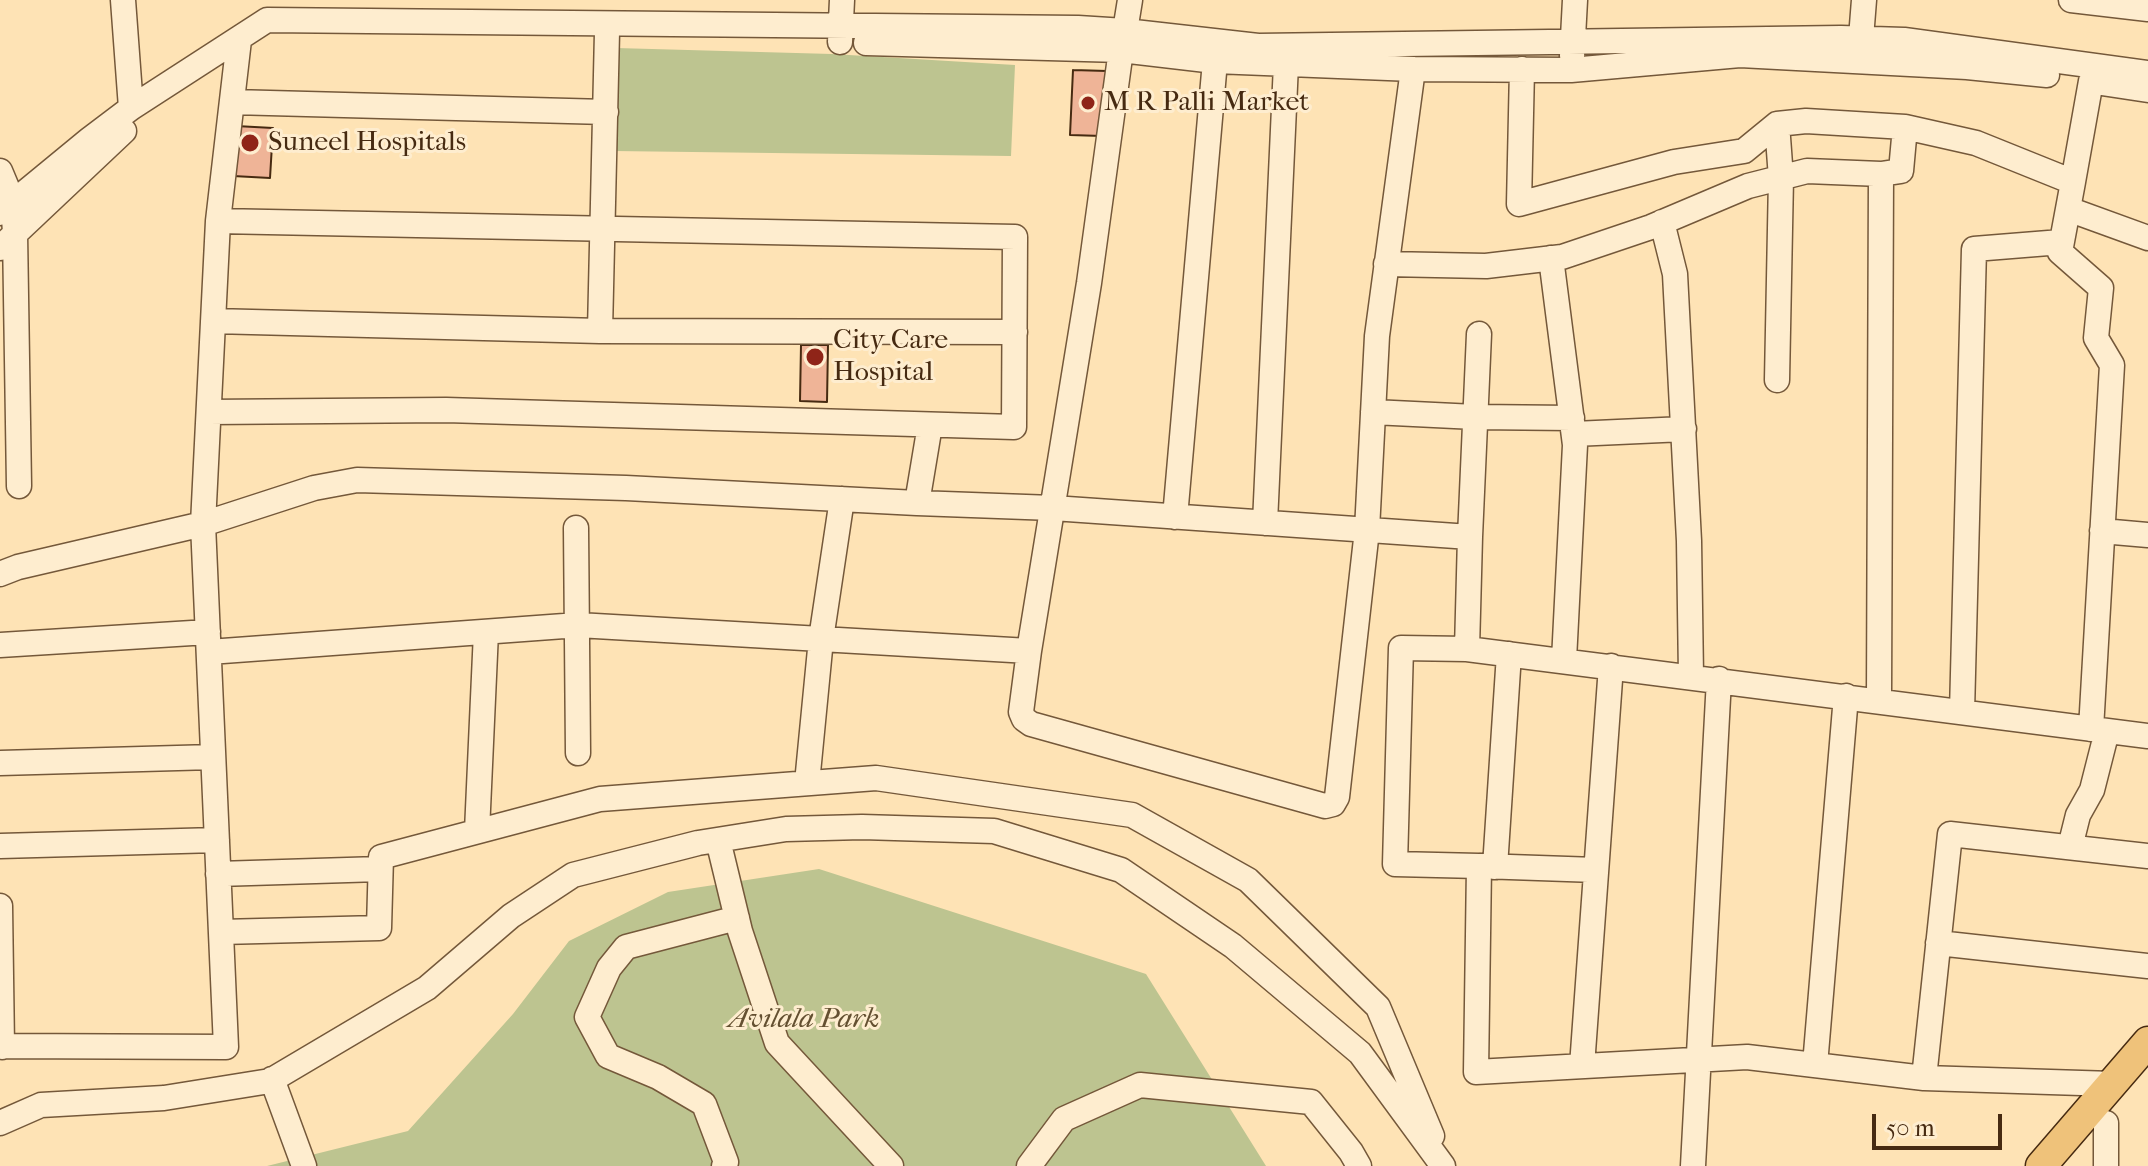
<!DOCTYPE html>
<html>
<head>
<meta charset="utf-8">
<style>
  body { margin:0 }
  #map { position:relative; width:2148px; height:1166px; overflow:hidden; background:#fee3b5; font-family:"IM FELL French Canon",serif }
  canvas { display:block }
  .scale { position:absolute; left:1872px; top:1114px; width:130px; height:36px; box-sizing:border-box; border:4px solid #462a11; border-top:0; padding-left:10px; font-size:24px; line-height:28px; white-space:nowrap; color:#462a11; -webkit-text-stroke:6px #feedcf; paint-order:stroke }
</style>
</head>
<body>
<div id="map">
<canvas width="2148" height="1166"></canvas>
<div class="scale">50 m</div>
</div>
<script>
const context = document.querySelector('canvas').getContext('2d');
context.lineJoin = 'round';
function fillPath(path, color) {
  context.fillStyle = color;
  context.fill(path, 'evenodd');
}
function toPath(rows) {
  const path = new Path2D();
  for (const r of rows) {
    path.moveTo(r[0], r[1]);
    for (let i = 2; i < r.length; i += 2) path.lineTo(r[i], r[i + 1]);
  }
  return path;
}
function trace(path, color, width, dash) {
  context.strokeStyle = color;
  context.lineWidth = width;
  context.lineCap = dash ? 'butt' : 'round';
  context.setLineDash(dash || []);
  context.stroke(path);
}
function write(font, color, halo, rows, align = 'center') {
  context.font = font + ' "IM FELL French Canon",serif';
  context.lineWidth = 6;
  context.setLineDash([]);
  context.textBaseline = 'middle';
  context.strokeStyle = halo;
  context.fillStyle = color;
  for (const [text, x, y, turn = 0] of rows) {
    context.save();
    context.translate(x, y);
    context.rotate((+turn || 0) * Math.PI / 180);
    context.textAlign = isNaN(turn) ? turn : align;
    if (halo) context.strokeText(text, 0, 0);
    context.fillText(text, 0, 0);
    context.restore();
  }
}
fillPath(toPath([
  [616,48,832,54,1015,65,1011,156,613,151],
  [819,869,1146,974,1266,1166,267,1166,408,1131,513,1014,569,941,668,892]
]), '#bdc490');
const building = toPath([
  [1073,70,1107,71,1102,136,1070,135,1073,70],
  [236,126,273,128,270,178,233,176,236,126],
  [801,345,828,345,827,402,800,401,801,345]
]);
fillPath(building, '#efb497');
trace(building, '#462a11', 2);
const minor = toPath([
  [123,0,131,108],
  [2071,0,2148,9],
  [1125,31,1130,0],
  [1861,38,1864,0],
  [840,42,842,0],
  [866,43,1121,50,1215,61,1413,69,1571,70,1740,55,1967,67,2047,75],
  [1572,56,1575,0],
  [1522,69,1519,204,1674,162,1744,151,1777,124,1806,121,1905,127,1976,143,2073,182,2091,81],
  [2095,82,2148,90],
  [232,102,606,112],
  [0,171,13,202,15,233,19,486],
  [1881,174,1901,171,1905,127],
  [2073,182,2060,252,2101,288,2096,338,2112,365,2091,729],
  [2068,209,2148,238],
  [0,213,90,139,131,108,267,20,1078,28,1125,31,1258,46,1841,38,1904,40,2148,73],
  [1662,222,1675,274,1689,541,1691,676],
  [0,248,124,131],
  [1551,258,1575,445,1564,660],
  [1386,264,1486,266,1562,257,1651,227,1748,186,1807,171,1881,174,1879,700],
  [213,321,600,331,1015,332],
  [600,331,607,32],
  [1777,380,1781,178,1777,124],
  [209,412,446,410,1014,427,1015,237,218,221],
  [1373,412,1475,417,1572,418],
  [1574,434,1684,429],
  [917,503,1053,508,1470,537,1467,649,2148,736],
  [1175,517,1215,61],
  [1265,523,1286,64],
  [576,528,578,753],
  [2102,531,2148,535],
  [1470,537,1479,334],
  [0,574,18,567,203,524,314,488,357,480,626,488,917,503,930,425],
  [0,645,208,632],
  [1467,649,1401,648,1395,864,1479,866,1476,1072,1747,1057,1924,1078,2113,1084],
  [1029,651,1021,712,1024,719,1031,724,1325,806,1333,804,1337,797,1367,530,1377,336,1413,69],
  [209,652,578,625,1029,651,1089,283,1121,50],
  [1962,712,1974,249,2061,242],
  [0,763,213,757],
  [807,783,821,639,842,499],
  [477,831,486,632],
  [718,840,740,931,777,1043,891,1166],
  [0,846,217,840],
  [2070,847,2078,815,2092,790,2107,731],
  [1481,866,1596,870],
  [1495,867,1509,654],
  [218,874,380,869],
  [0,906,2,1047],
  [221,932,379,928,381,857,600,799,876,778,1132,815,1248,880,1378,1007,1432,1136],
  [1938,943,2148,966],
  [0,1046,226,1047,203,524,218,221,239,40],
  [1815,1065,1846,696],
  [1582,1066,1611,666],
  [1924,1078,1950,834,2148,856],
  [272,1079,304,1166],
  [0,1123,41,1105,164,1098,270,1081,427,988,511,916,573,875,698,843,786,829,862,827,994,831,1121,870,1233,946,1360,1053,1443,1166],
  [2106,1123,2106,1166],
  [724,1166,726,1162,704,1104,658,1077,608,1056,587,1017,609,968,626,947,737,918],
  [1029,1166,1064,1119,1140,1085,1311,1102,1351,1152,1359,1166],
  [1693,1166,1719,679]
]);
const major = toPath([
  [2041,1166,2148,1042]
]);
trace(minor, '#74583a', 27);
trace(major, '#462a11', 33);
trace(minor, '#feedcf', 24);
trace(major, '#efc27a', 30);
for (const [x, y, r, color] of [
  [1088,103,8,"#8f2418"],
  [250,143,10,"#8f2418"],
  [815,357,10,"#8f2418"]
]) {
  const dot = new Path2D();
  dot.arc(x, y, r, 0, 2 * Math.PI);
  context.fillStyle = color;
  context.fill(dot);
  trace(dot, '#feedcf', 3);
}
write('28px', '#462a11', '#feedcf', [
  ["M R Palli Market",1104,103],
  ["Suneel Hospitals",268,143],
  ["City Care",833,341],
  ["Hospital",833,373]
], 'left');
write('italic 28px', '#645031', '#feedcf', [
  ["Avilala Park",804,1020]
]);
</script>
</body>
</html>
